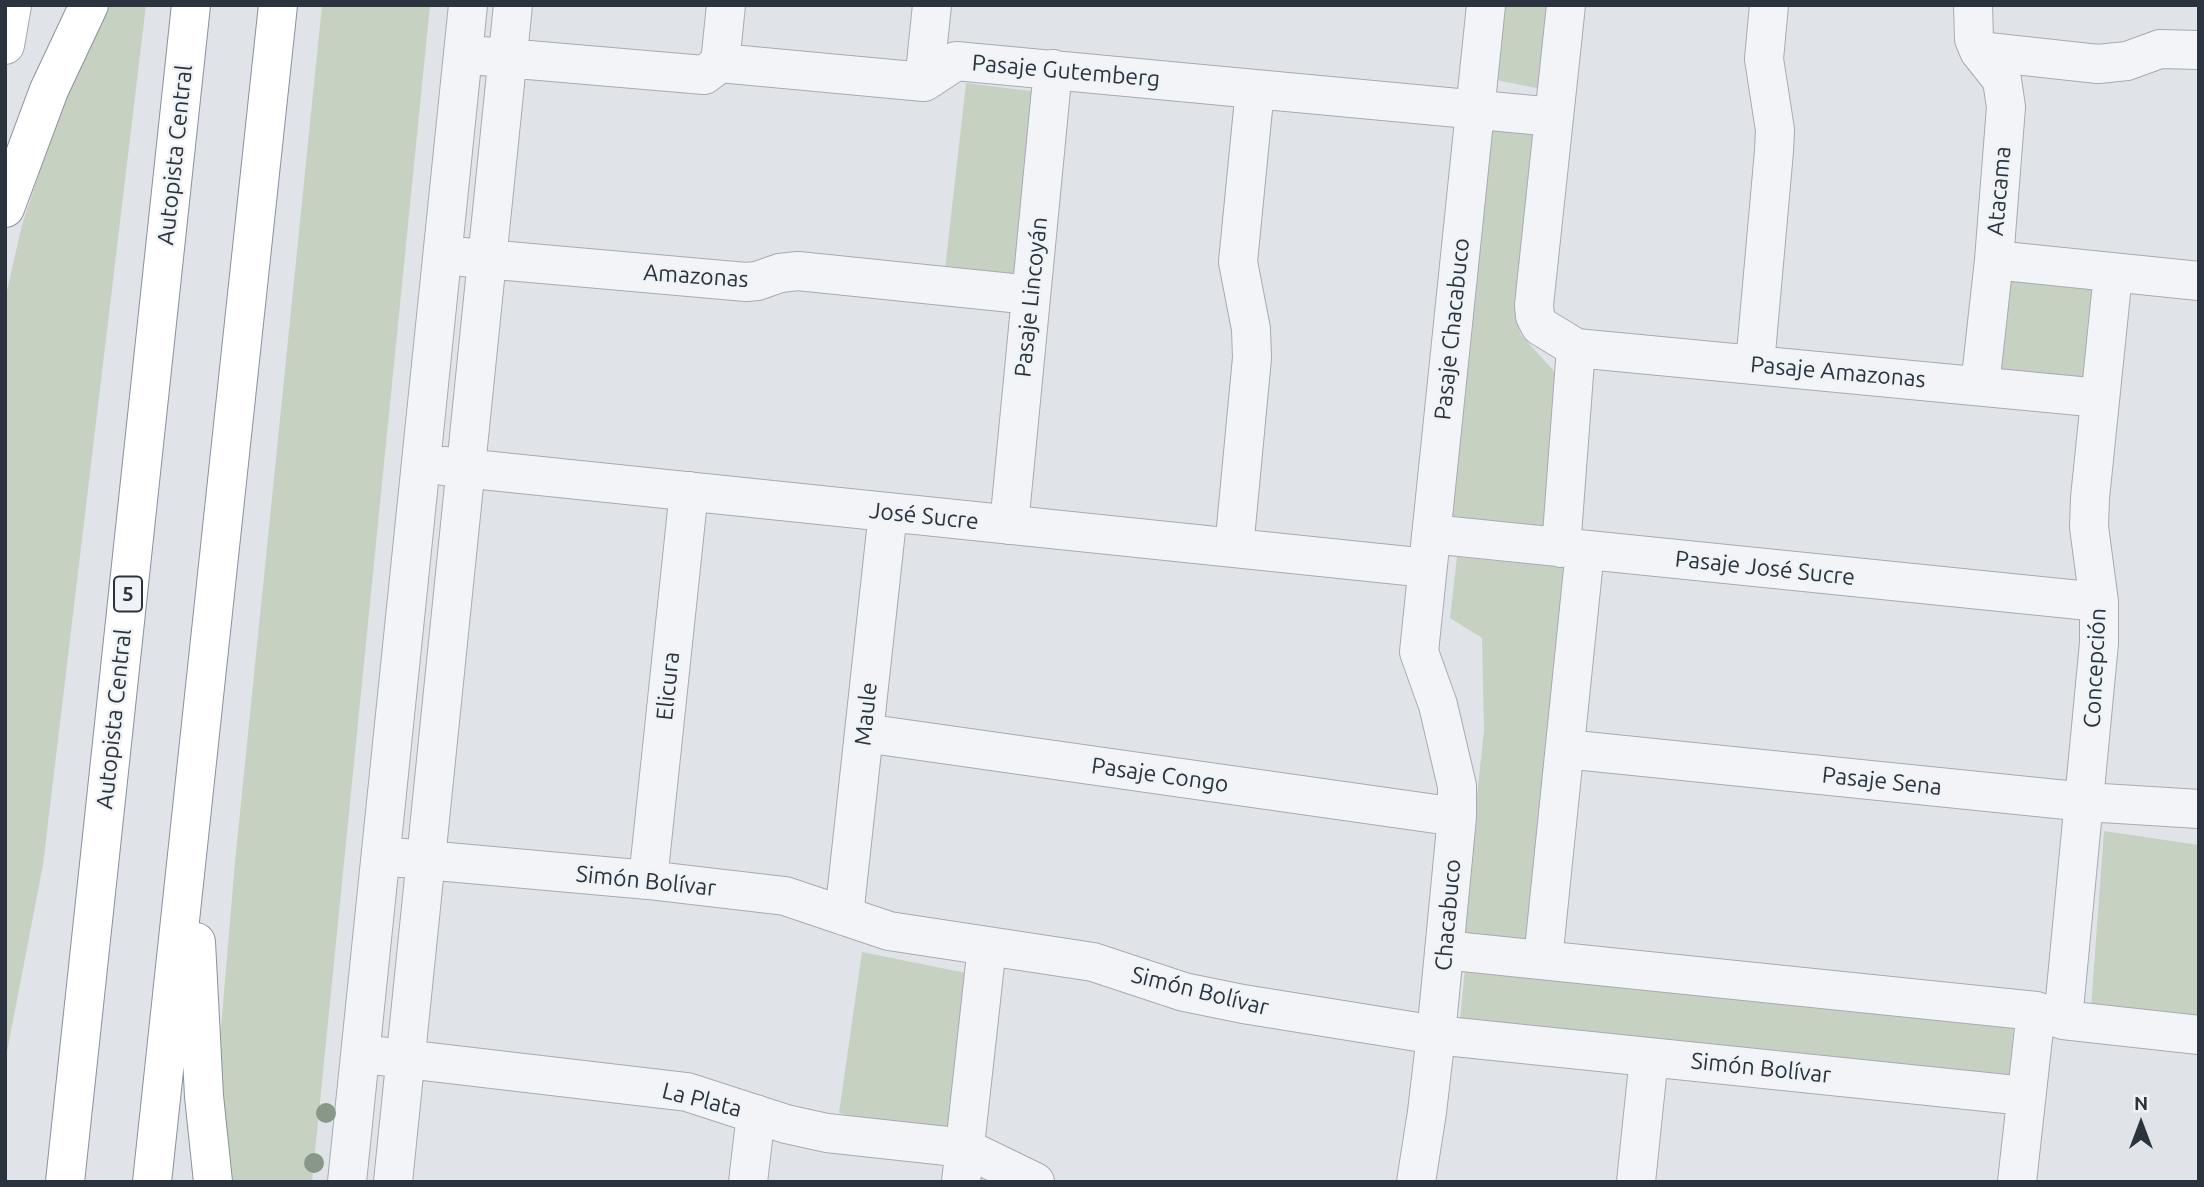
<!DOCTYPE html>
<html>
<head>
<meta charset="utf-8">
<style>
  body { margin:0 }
  #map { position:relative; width:2204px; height:1187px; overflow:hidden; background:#e0e4e8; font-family:Ubuntu,sans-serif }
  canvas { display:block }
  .frame { position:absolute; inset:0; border:7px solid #2a333e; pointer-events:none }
  .north { position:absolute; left:2106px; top:1089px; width:70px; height:70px; -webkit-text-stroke:5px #f0f3f6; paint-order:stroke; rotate:0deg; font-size:19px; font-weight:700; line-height:28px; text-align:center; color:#2a333e }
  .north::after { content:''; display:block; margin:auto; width:24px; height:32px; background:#2a333e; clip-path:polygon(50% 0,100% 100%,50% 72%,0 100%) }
</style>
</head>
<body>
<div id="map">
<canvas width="2204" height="1187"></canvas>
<div class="frame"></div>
<div class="north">N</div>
</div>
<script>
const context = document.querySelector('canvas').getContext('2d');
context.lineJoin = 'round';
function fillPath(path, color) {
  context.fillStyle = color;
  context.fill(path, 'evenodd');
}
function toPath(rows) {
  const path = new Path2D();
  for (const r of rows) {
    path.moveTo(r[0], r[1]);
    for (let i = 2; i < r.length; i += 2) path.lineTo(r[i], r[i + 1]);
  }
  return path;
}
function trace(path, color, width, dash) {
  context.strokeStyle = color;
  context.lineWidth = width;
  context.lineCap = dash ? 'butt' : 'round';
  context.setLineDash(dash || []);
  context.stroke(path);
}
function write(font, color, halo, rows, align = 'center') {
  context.font = font + ' Ubuntu,sans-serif';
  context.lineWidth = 5;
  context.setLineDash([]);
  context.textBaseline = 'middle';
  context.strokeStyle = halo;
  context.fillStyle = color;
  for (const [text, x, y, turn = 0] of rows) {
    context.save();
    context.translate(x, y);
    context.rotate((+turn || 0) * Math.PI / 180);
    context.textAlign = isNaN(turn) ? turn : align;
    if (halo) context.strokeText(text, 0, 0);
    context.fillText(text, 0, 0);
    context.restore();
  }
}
fillPath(toPath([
  [106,5,146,5,43,865,5,1062,5,299,22,225,80,51],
  [322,5,430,5,312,1182,224,1182,215,1099,235,862],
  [1503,5,1550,5,1541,89,1496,80],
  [966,83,1039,92,1018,286,944,278],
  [1490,126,1531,132,1536,140,1515,315,1521,335,1553,370,1557,382,1546,524,1532,532,1450,526],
  [2008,277,2100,285,2089,381,2001,372],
  [1457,557,1572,568,1531,942,1462,938,1484,730,1482,638,1450,618],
  [2104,831,2199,845,2199,1020,2091,1007],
  [862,952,971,974,956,1139,839,1113],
  [1465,968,2014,1025,2009,1077,1460,1021]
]), '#c7d1c2');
const minor = toPath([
  [1973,5,1974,39,1979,51,2002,80,2006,107,1994,260,1980,386],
  [1979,51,2098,64,2127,61,2160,49,2199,50],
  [482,56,704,75,720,63,924,82,956,61,1554,117],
  [720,63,726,5],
  [924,82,932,5],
  [463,257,746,282,757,281,780,273,798,271,1031,295],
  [1994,260,2199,281],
  [1576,348,2100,398],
  [1755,364,1774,151,1775,130,1764,59,1769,5],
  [444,466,1427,568],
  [1009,525,1053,69],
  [1431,534,2099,602],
  [1234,548,1252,358,1251,329,1238,262,1255,89],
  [1561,548,1576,348,1540,326,1535,316,1534,305,1566,5],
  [864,733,1457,817],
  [1565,749,2086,802,2199,809],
  [381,856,648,880,785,896,889,931,1093,962,1184,992,1243,1004,1436,1035,2025,1096],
  [648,880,689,491],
  [844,916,888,512],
  [1444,950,2036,1011,2063,1020,2199,1035],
  [1543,960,1585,550],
  [2063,1020,2099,643,2099,602,2089,527,2090,498,2113,274],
  [380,1056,687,1092,786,1124,827,1133,965,1148,1035,1182],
  [347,1182,468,5],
  [393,1182,513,5],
  [748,1182,756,1114],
  [961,1182,987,946],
  [1416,1182,1427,1112,1436,1035,1457,817,1457,786,1438,705,1419,652,1486,5],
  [1636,1182,1649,1057],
  [2017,1182,2036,1011]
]);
const major = toPath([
  [5,45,12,5]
]);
const highway = toPath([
  [5,208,49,90,89,5],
  [196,942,204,1096,213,1182],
  [65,1182,191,5],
  [152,1182,278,5]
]);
trace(minor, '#a6abb2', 40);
trace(major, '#a1a9b2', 40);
trace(highway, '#89929d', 40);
trace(minor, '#f3f4f7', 38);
trace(major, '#fff', 38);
trace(highway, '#fff', 38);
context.fillStyle = '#899788';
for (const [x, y] of [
  [326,1113],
  [314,1163]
]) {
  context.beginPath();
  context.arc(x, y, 10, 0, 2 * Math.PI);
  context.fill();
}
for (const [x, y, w] of [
  [128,594,28]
]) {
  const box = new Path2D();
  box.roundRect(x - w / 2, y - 17.5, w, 35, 5);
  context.fillStyle = '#f0f3f6';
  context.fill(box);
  trace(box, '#2a333e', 2);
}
write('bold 21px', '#2a333e', null, [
  ["5",128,594]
]);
write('23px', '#2a333e', '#f0f3f6', [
  ["Pasaje Gutemberg",1066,71,5],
  ["Autopista Central",175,155,-84],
  ["Atacama",1999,191,-85],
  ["Amazonas",696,276,4],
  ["Pasaje Lincoyán",1031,297,-84],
  ["Pasaje Chacabuco",1452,329,-84],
  ["Pasaje Amazonas",1838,372,5],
  ["José Sucre",924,516,6],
  ["Pasaje José Sucre",1765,568,6],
  ["Concepción",2095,668,-87],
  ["Elicura",668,686,-84],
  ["Maule",866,714,-84],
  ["Autopista Central",114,719,-84],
  ["Pasaje Congo",1160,775,8],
  ["Pasaje Sena",1882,781,6],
  ["Simón Bolívar",646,881,6],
  ["Chacabuco",1448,915,-85],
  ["Simón Bolívar",1200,991,14],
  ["Simón Bolívar",1761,1068,6],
  ["La Plata",702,1100,14]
]);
</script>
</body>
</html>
